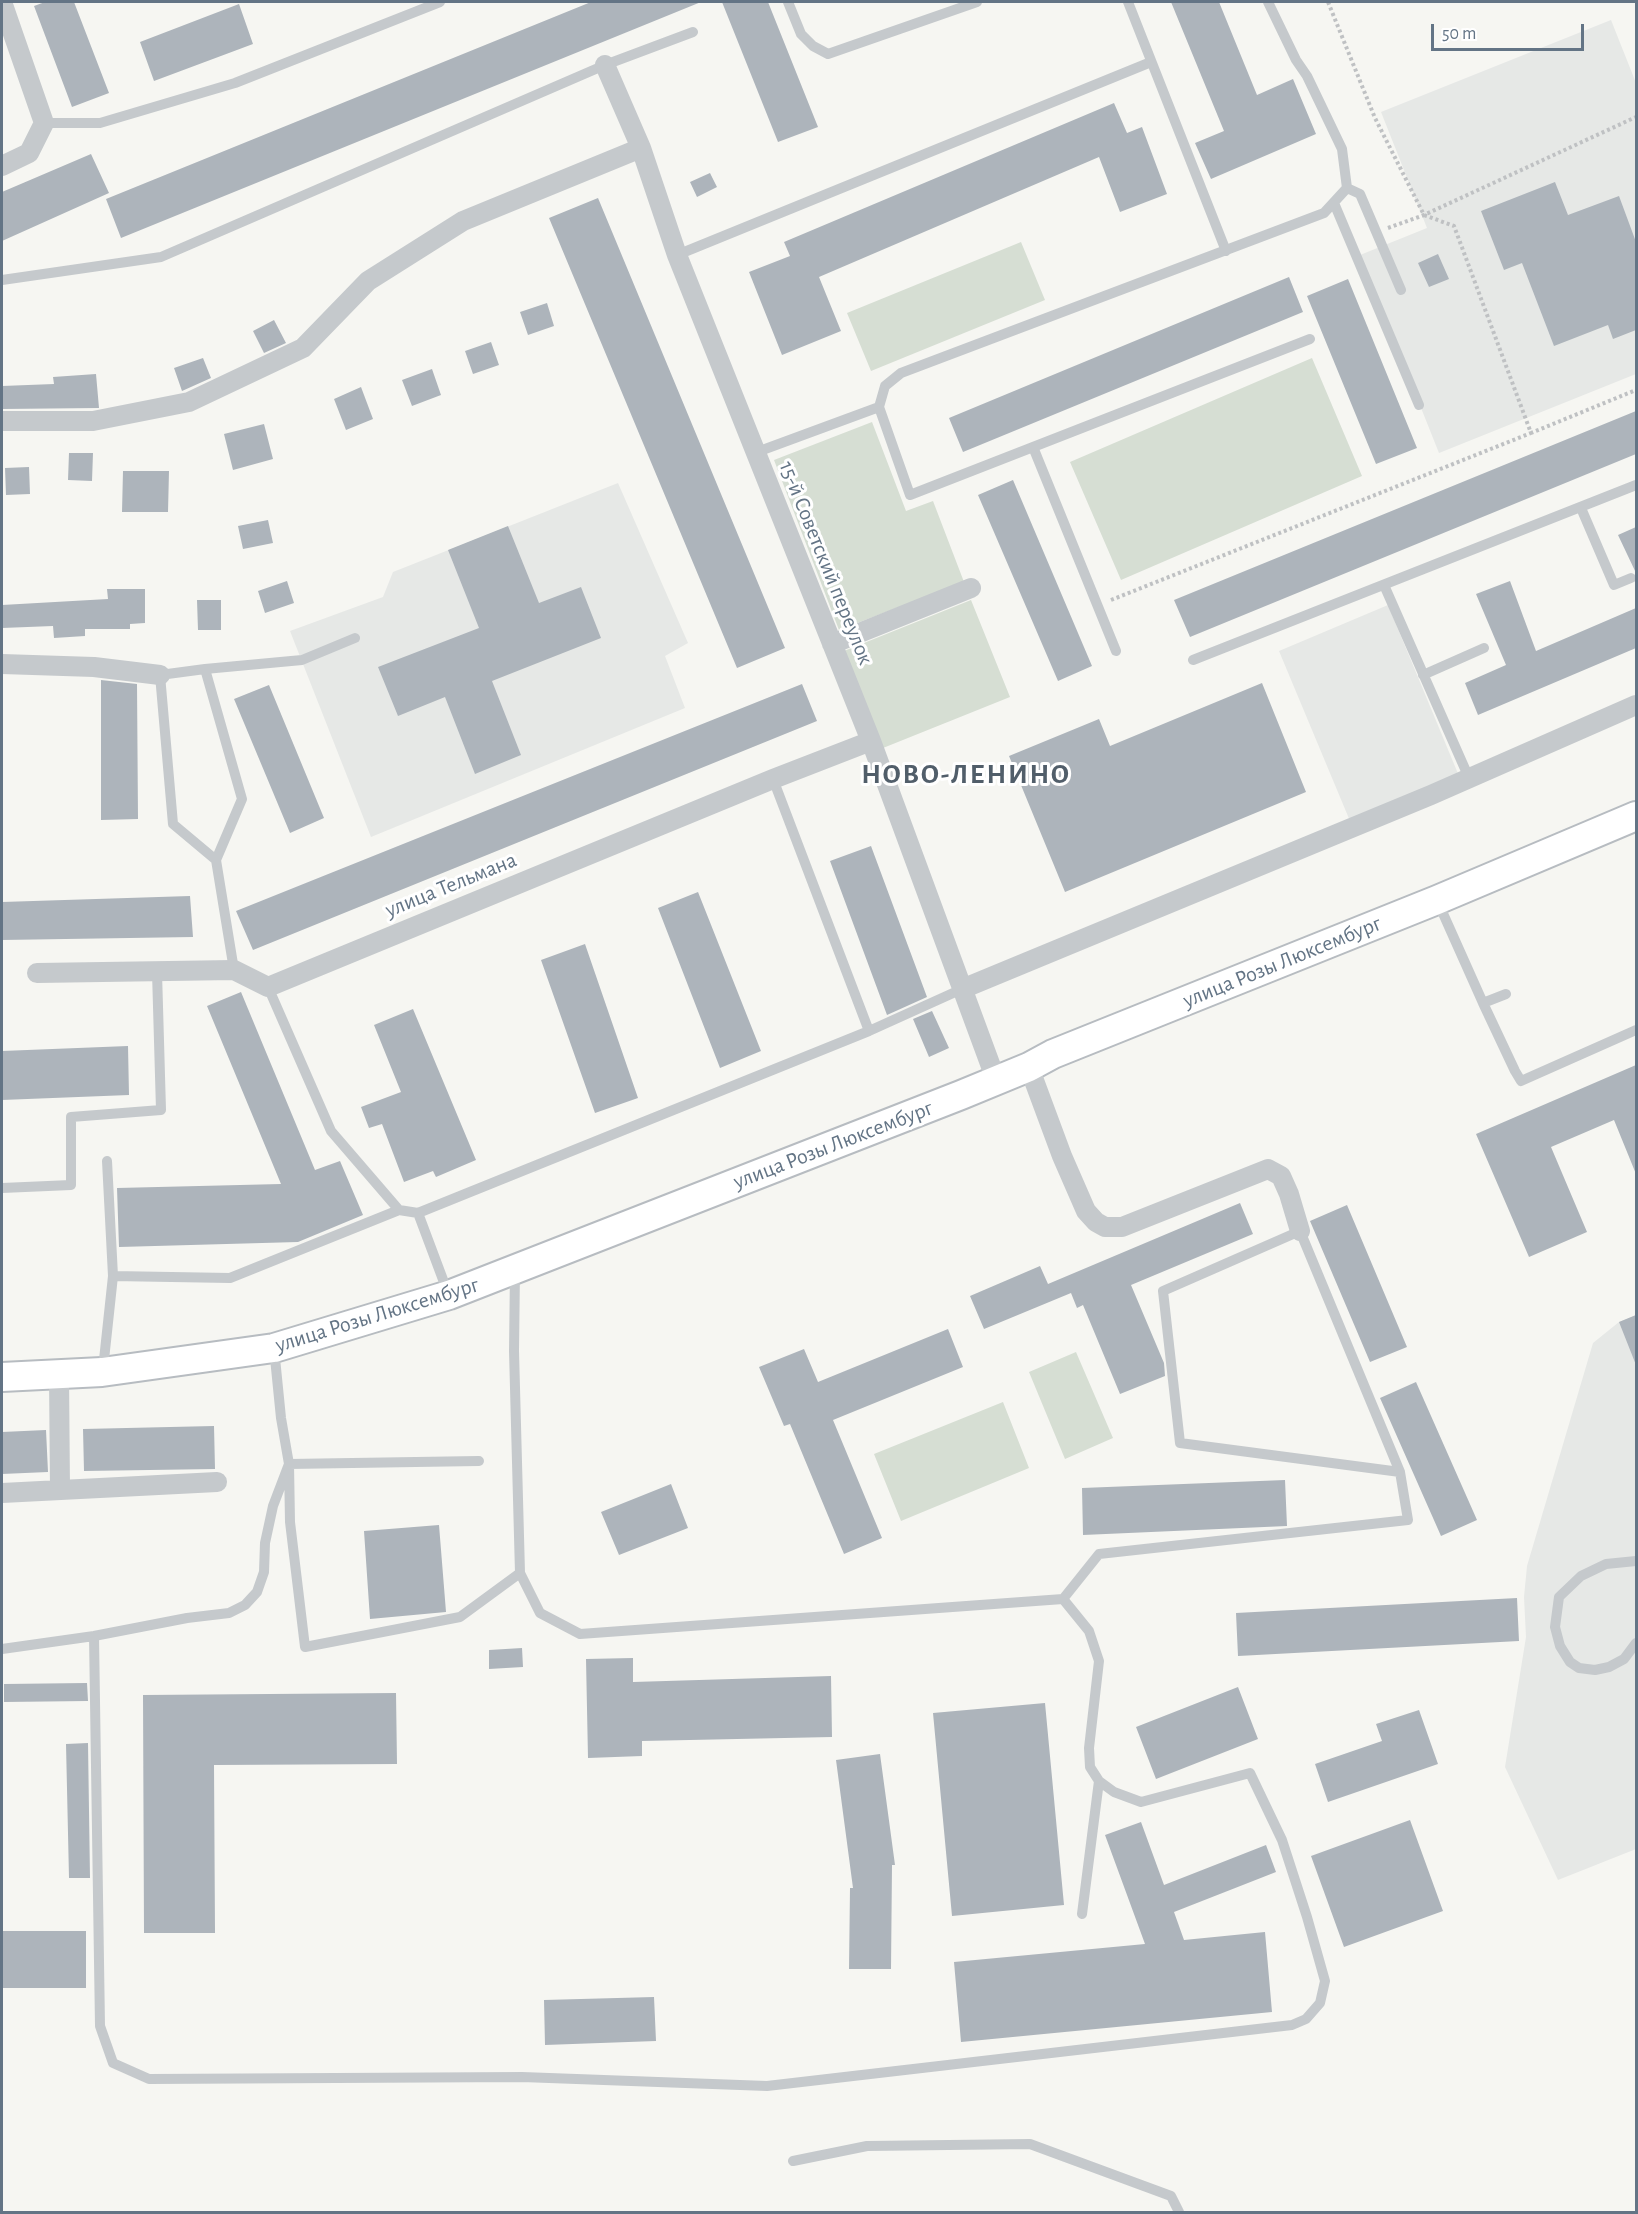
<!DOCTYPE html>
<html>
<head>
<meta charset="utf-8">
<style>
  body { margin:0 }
  #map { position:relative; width:1638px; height:2214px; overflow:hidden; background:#f6f6f2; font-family:"Alegreya Sans",sans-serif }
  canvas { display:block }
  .frame { position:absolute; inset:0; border:3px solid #637485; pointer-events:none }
  .scale { position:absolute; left:1431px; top:24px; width:153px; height:27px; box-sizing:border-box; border:3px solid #637485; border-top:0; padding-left:8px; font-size:18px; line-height:21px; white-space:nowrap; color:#637485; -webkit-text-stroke:4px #fff; paint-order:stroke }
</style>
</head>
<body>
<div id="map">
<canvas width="1638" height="2214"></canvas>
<div class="frame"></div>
<div class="scale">50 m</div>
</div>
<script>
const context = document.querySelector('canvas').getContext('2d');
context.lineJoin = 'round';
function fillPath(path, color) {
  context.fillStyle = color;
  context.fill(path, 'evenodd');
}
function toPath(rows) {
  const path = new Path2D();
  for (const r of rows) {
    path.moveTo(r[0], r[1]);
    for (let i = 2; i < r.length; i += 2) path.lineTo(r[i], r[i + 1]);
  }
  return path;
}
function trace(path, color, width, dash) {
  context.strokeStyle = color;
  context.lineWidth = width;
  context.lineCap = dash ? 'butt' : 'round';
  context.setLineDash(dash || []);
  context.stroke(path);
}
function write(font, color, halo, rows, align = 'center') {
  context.font = font + ' "Alegreya Sans",sans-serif';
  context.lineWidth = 6;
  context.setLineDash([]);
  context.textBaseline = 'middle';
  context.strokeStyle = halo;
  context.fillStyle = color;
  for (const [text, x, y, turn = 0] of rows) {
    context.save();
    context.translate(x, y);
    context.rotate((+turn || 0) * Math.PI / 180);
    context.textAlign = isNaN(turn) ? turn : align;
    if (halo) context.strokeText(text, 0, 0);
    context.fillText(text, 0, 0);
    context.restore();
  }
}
fillPath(toPath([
  [1611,20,1636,83,1636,374,1439,453,1360,255,1427,228,1381,112],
  [618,483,688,643,665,656,685,708,371,837,290,631,383,597,393,572],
  [1388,605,1459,776,1350,821,1279,651],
  [1636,1315,1636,1849,1558,1880,1505,1767,1526,1637,1524,1597,1527,1566,1593,1343,1619,1322]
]), '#e6e8e6');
fillPath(toPath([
  [1021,242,1045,300,871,371,847,313],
  [1312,358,1362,476,1121,580,1070,462],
  [872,422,906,511,933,501,964,582,839,630,774,460],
  [971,600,1010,697,883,748,844,651],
  [1076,1352,1113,1438,1065,1459,1029,1372],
  [1003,1402,1029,1468,901,1521,874,1454]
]), '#d6ded3');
fillPath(toPath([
  [45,2,74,2,109,93,72,107,34,6],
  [591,2,701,2,121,238,106,199],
  [722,2,768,2,818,127,778,142],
  [1171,2,1219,2,1257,95,1293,79,1316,134,1211,179,1195,143,1224,131],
  [239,4,253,44,154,81,140,42],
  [1114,103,1127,133,1142,127,1167,194,1120,212,1099,157,819,277,841,331,782,355,749,272,790,256,784,242],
  [91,154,109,193,2,241,2,192],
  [710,173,717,187,697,197,690,182],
  [1555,182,1568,215,1619,196,1636,242,1636,330,1613,339,1608,325,1554,346,1522,263,1504,270,1481,211],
  [598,198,785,648,737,668,549,218],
  [1438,254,1449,279,1429,287,1418,263],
  [1289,277,1303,312,963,452,949,418],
  [1348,279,1417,448,1376,464,1307,296],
  [547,303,554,326,528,335,520,312],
  [274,320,286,343,264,353,253,331],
  [491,342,499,365,473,374,465,351],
  [203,358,211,378,182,391,174,368],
  [432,369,441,395,412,406,402,380],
  [96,374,99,408,2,409,2,386,54,384,53,377],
  [361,387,373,419,346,430,334,399],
  [1636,411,1636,454,1190,637,1174,600],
  [264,424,273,459,233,470,224,434],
  [69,453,93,453,92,481,68,480],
  [29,467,30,494,6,495,5,468],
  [123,471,169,471,168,512,122,512],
  [1013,480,1092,666,1058,681,978,495],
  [268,520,273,543,243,549,238,526],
  [508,526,539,603,581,587,601,638,492,681,521,755,475,774,445,697,398,716,378,667,479,628,448,550],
  [1636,527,1636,573,1618,535],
  [287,581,294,603,265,613,258,591],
  [1510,581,1536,651,1636,608,1636,648,1478,715,1465,683,1506,665,1476,594],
  [107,589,145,589,145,623,130,624,130,629,85,629,85,636,54,638,53,626,2,628,2,605,108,599],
  [197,600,221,600,221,630,198,630],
  [101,680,137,684,138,819,101,820],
  [1262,683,1306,792,1065,892,1009,756,1099,719,1110,746],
  [802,684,817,721,253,950,236,911],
  [269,685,324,818,290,833,234,699],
  [871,846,927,997,887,1015,830,861],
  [698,892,761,1051,720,1068,658,908],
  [190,896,193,937,2,940,2,902],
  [585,944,638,1098,595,1113,541,960],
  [241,992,315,1170,340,1161,363,1215,298,1242,119,1247,117,1188,281,1184,207,1006],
  [413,1009,476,1160,436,1177,433,1171,404,1182,382,1124,369,1128,361,1107,401,1092,374,1025],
  [932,1011,949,1048,929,1057,913,1019],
  [128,1046,129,1095,2,1100,2,1051],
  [1636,1065,1636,1174,1614,1120,1551,1147,1587,1232,1529,1257,1476,1134],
  [1240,1203,1253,1234,1131,1285,1164,1363,1165,1376,1120,1394,1083,1305,1077,1308,1071,1293,984,1329,970,1296,1040,1266,1048,1284],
  [1347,1205,1407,1347,1370,1362,1310,1221],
  [1636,1315,1636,1365,1619,1322],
  [948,1329,963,1367,833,1420,882,1538,844,1554,790,1424,784,1426,759,1367,804,1349,818,1382],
  [1416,1382,1477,1520,1441,1536,1380,1398],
  [214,1426,215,1469,84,1471,83,1429],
  [46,1430,48,1472,2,1474,2,1432],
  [1285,1480,1287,1526,1083,1535,1082,1488],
  [671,1484,688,1528,619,1555,601,1512],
  [439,1525,446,1612,370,1619,364,1531],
  [1517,1598,1519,1641,1238,1656,1236,1613],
  [522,1648,523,1667,489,1669,489,1650],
  [633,1658,633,1682,831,1676,832,1737,642,1741,642,1756,588,1758,586,1659],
  [87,1683,88,1701,4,1702,4,1684],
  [1238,1687,1258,1739,1156,1779,1136,1727],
  [396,1693,397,1764,214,1765,215,1933,144,1933,143,1695],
  [1045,1703,1064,1905,952,1916,933,1713],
  [1419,1710,1438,1764,1328,1802,1315,1764,1382,1741,1376,1724],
  [88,1743,90,1878,69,1878,66,1744],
  [880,1754,895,1865,892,1865,891,1969,849,1969,850,1888,853,1888,836,1760],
  [1410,1820,1443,1911,1344,1947,1311,1856],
  [1141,1822,1164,1885,1266,1845,1276,1872,1174,1912,1184,1940,1265,1932,1272,2012,961,2042,954,1962,1145,1944,1105,1835],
  [2,1931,86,1931,86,1988,2,1988],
  [654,1997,656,2041,545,2045,544,2000]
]), '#adb4bb');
const secondary = toPath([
  [2,1377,102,1372,274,1348,449,1295,961,1095,1029,1067,1053,1054,1437,900,1636,816]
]);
trace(secondary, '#b7bcc1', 32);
trace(toPath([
  [1328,2,1375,118,1424,215,1454,226,1531,433,1636,390],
  [1388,228,1424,215,1636,117],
  [1111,600,1531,433]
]), '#bfc1c3', 4, [3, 3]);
trace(toPath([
  [788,2,801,34,813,46,828,54,977,2],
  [1128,2,1226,251],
  [44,123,100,123,235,83,440,2],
  [1347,188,1360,194,1401,290],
  [1334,203,1419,405],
  [677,255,1151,62],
  [2,280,161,257,605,65,693,32],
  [879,407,910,495,1310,339],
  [1033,447,1116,651],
  [757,452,879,407,885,386,901,373,1324,213,1347,188,1342,149,1307,76,1296,60,1268,2],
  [1581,508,1614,585,1631,578],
  [1384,585,1469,778],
  [1193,660,1636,485],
  [205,669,302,660,355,638],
  [1423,675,1484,648],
  [773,779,869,1031],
  [216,860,173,824,160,675,205,669,242,799,216,860,234,970],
  [1437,900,1483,1003,1506,994],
  [268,987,331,1131,399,1210,418,1213],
  [1483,1003,1515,1071,1521,1081,1636,1030],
  [2,1188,71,1185,71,1117,161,1110,157,972],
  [515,1270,514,1351,520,1573,540,1613,580,1634,1063,1599,1099,1554,1408,1520,1400,1472,1300,1231,1163,1291,1180,1443,1400,1472],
  [113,1276,230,1278,399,1210],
  [448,1293,418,1213,869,1031,962,989],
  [103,1369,113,1276,107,1161],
  [479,1461,289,1464,290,1522,305,1647,460,1617,520,1573],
  [1636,1561,1606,1564,1581,1576,1559,1597,1555,1627,1560,1646,1570,1662,1579,1668,1595,1670,1609,1667,1624,1659,1636,1643],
  [1063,1599,1089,1631,1099,1661,1089,1748,1090,1767,1099,1781],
  [94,1636,100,2026,113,2063,149,2079,522,2077,767,2086,1292,2025,1306,2019,1320,2003,1325,1981,1307,1917,1282,1840,1250,1773,1141,1802,1114,1792,1099,1781,1082,1914],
  [2,1649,94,1636,187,1618,229,1613,245,1605,257,1592,264,1572,265,1543,273,1506,289,1464,281,1418,274,1348],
  [793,2161,867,2146,1030,2144,1171,2196,1179,2212]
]), '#c5c9cc', 10);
trace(toPath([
  [605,65,641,148,677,255,871,741,996,1080],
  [2,166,29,153,44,123,2,2],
  [2,421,93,421,189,402,303,348,368,281,463,221,641,148],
  [832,644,971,588],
  [2,664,94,667,160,675],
  [37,973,234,970,268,987,773,779,871,741],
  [962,989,1431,795,1636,705],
  [1029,1067,1062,1156,1086,1211,1096,1222,1105,1227,1122,1227,1268,1169,1281,1176,1289,1194,1300,1231],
  [59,1375,60,1490],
  [2,1493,217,1482]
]), '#c5c9cc', 20);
trace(secondary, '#fff', 28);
write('22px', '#637485', '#fff', [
  ["15-й Советский переулок",826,563,68],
  ["улица Тельмана",451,885,-22],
  ["улица Розы Люксембург",1282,962,-22],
  ["улица Розы Люксембург",833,1145,-21],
  ["улица Розы Люксембург",377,1315,-17]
]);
context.letterSpacing = '1.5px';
write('bold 28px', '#515e6a', '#fff', [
  ["НОВО-ЛЕНИНО",966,775]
]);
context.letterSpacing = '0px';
</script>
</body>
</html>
